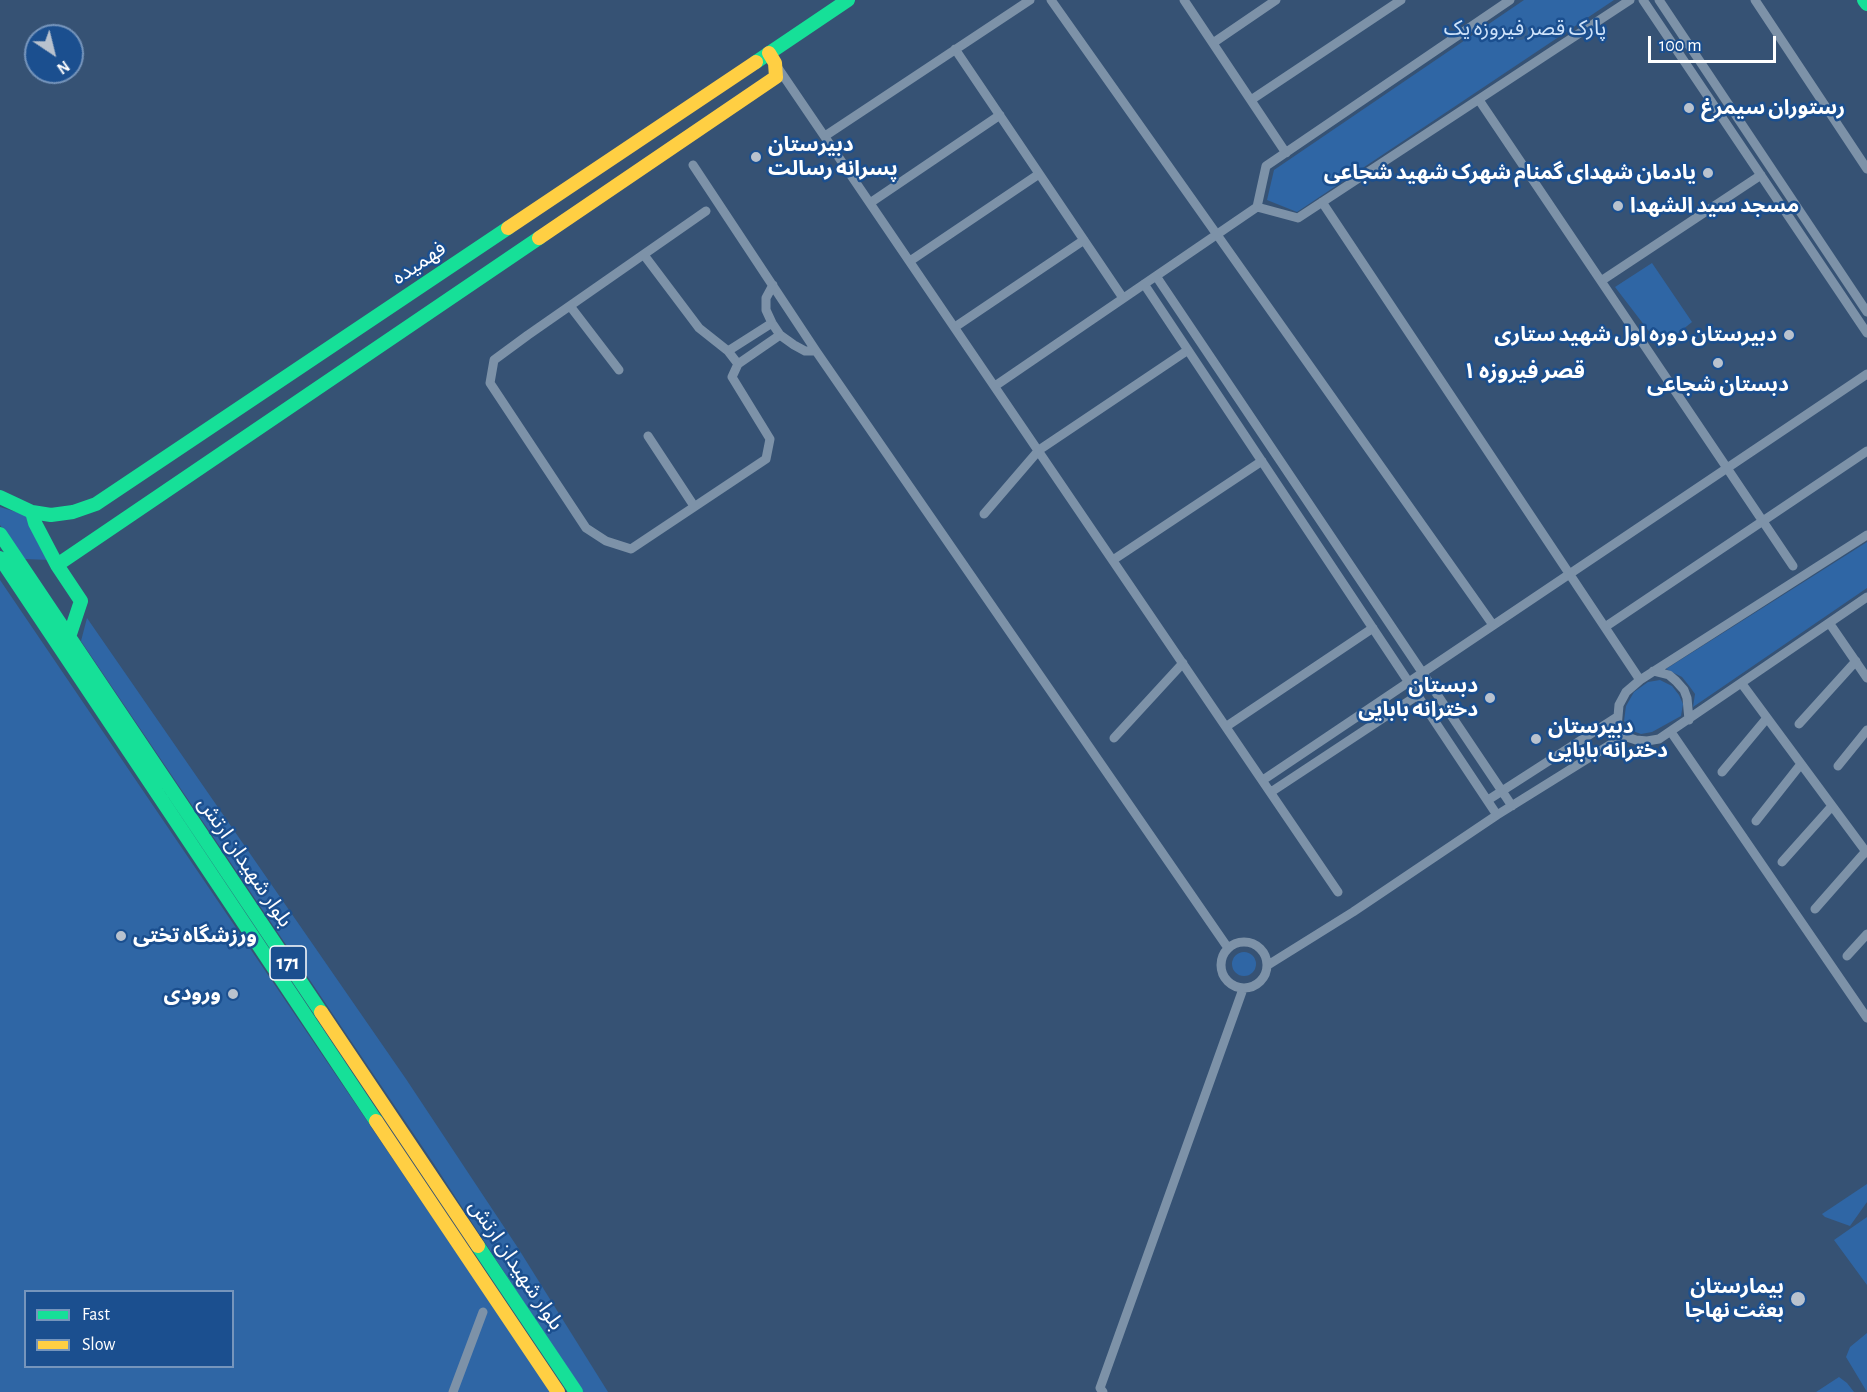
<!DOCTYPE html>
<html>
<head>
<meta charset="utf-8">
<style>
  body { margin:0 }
  #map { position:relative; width:1867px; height:1392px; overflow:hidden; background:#365274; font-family:"Alegreya Sans",sans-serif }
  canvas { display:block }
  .legend { position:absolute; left:24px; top:1290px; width:210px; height:78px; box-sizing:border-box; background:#1b4f8f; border:2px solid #7695bc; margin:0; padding:8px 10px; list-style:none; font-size:18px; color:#fff }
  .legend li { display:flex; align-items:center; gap:12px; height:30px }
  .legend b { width:30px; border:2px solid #7695bc }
  .north { position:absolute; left:24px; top:24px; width:60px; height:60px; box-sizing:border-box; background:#1b4f8f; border:2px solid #7695bc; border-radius:50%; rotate:145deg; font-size:16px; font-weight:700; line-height:24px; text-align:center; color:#fff }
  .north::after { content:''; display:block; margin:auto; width:21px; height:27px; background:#b9c2ce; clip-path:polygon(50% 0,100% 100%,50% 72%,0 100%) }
  .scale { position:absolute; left:1648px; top:36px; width:128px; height:27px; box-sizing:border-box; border:3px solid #fff; border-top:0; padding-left:8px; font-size:18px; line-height:21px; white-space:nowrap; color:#fff; -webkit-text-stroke:4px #1b4f8f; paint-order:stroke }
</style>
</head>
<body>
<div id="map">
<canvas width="1867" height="1392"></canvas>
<ul class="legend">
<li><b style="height:8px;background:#16e098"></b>Fast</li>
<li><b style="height:8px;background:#ffcf43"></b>Slow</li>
</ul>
<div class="north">N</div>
<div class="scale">100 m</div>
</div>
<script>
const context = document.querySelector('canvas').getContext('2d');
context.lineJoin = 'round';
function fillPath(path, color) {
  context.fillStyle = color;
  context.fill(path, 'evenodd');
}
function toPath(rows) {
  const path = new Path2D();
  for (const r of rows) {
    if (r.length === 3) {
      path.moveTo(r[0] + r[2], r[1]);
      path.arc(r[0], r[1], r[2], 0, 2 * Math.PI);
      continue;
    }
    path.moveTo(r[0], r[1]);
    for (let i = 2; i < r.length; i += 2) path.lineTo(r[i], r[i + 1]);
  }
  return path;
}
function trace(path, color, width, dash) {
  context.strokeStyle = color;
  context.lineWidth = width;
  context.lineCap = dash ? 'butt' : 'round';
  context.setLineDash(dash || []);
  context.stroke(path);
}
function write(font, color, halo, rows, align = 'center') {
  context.font = font + ' "Alegreya Sans","Noto Sans Arabic",sans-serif';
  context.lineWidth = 5;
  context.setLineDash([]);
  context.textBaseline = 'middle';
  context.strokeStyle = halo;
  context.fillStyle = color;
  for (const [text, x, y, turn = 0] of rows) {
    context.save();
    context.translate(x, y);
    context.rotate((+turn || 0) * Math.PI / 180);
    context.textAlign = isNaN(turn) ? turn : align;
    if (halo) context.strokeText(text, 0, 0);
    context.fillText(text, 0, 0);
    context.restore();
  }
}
fillPath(toPath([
  [1524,0,1614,0,1297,212,1267,200,1274,170],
  [1652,263,1692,322,1661,347,1615,287],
  [0,507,29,516,50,560,24,559,0,525],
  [1867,542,1867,588,1693,707,1695,694,1690,687,1682,677,1666,669],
  [0,580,551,1392,0,1392],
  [26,1292,232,1292,232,1366,26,1366],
  [87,618,406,1079,518,1248,608,1392,582,1392,434,1164,81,641],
  [1660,680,1672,686,1679,695,1683,704,1681,716,1652,732,1641,734,1630,730,1624,721,1626,706,1634,692,1648,682],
  [1244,964,12],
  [1867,1184,1867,1202,1850,1226,1825,1217,1822,1214],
  [1867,1217,1867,1285,1834,1240],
  [1867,1333,1867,1392,1846,1357,1850,1347],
  [1839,1377,1847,1383,1854,1392,1816,1392]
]), '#2f66a5');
fillPath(toPath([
  [1520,32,8]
]), '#3b618d');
trace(toPath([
  [1051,0,1493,625],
  [1184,0,1286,153],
  [1643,0,1867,333],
  [1659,0,1867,312],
  [1755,0,1867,169],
  [1213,43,1276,0],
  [955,49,1123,298],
  [776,65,1338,892],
  [1251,100,1401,0],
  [1479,100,1793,566],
  [825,136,1030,0],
  [693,165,816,351,1228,948],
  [1322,202,1640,680],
  [870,203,1000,115],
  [1257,207,1298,218,1630,0],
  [644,255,699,328,728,351,738,364,732,377,770,439,766,459,631,549,606,541,586,528,490,383,494,360,528,335,706,211],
  [910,261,1039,174],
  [1156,276,1512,806],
  [1601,281,1761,175],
  [1144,284,1497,815],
  [773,285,766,298,766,310,772,323,780,335,794,345,805,351,816,351],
  [570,306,619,370],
  [955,327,1084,240],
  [728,351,772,323],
  [738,364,780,335],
  [995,386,1257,207,1266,166,1510,0],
  [648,436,694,506],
  [984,514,1039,450,1188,350],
  [1867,535,1640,680,1626,692,1619,705,1617,728,1624,736,1636,740,1647,741,1659,739,1867,597],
  [1113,560,1262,461],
  [1830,624,1867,678],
  [1605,627,1867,451],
  [1653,671,1669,675,1676,681,1684,690,1687,698,1689,720],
  [1742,684,1867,853],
  [1799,724,1856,661],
  [1227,726,1373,628],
  [1671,732,1867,1018],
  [1114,738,1183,663],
  [1838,766,1867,730],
  [1722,772,1767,718],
  [1263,780,1867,374],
  [1271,792,1418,695,1423,673],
  [1488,800,1617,717],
  [1756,821,1801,764],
  [1782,862,1832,806],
  [1815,909,1866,851],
  [1244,965,23],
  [1847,956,1867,934],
  [1268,965,1353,912,1497,815,1624,736],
  [453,1392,483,1312],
  [1103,1392,1100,1388,1243,989]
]), '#7d92a8', 9);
trace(toPath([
  [1864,0,1867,4],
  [756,62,848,0],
  [0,497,32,512,51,515,73,512,96,504,508,228],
  [32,512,35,523,57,565,81,601,69,637],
  [0,534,321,1012],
  [0,558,376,1121],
  [57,565,539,238],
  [478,1246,576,1392]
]), '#16e098', 14);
trace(toPath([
  [508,228,756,62],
  [539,238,776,77,775,63,769,53],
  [321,1012,478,1246],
  [376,1121,558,1392]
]), '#ffcf43', 14);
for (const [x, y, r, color] of [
  [1689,108,6,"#b9c2ce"],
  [756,157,6,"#b9c2ce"],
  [1708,173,6,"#b9c2ce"],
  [1618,206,6,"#b9c2ce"],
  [1789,335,6,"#b9c2ce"],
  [1718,363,6,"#b9c2ce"],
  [1490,698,6,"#b9c2ce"],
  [1536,739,6,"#b9c2ce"],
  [121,936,6,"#b9c2ce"],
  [233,994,6,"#b9c2ce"],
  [1798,1299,8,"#b9c2ce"]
]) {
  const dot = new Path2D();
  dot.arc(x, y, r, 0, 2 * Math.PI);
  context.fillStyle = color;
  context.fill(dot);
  trace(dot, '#1b4f8f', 2);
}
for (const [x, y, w] of [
  [288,963,36]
]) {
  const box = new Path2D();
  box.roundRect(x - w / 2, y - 17, w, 34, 4.5);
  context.fillStyle = '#1b4f8f';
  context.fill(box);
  trace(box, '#fff', 1.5);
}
write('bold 20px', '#fff', null, [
  ["171",288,963]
]);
write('21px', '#cfe3fa', '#1b4f8f', [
  ["پارک قصر فیروزه یک",1525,29]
]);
write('bold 21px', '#fff', '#1b4f8f', [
  ["رستوران سیمرغ",1701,108],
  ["دبیرستان",768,145],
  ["پسرانه رسالت",768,169],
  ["یادمان شهدای گمنام شهرک شهید شجاعی",1696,173,"right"],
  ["مسجد سید الشهدا",1630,206],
  ["دبیرستان دوره اول شهید ستاری",1777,335,"right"],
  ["دبستان شجاعی",1718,385,"center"],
  ["دبستان",1478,686,"right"],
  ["دخترانه بابایی",1478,710,"right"],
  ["دبیرستان",1548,727],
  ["دخترانه بابایی",1548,751],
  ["ورزشگاه تختی",133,936],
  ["ورودی",221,994,"right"],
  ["بیمارستان",1784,1287,"right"],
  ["بعثت نهاجا",1784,1311,"right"]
], 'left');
write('21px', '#fff', '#1b4f8f', [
  ["فهمیده",419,263,-34],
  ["بلوار شهیدان ارتش",245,862,56],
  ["بلوار شهیدان ارتش",516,1265,56]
]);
write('bold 22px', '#fff', '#1b4f8f', [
  ["قصر فیروزه ۱",1524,371]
]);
</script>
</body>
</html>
